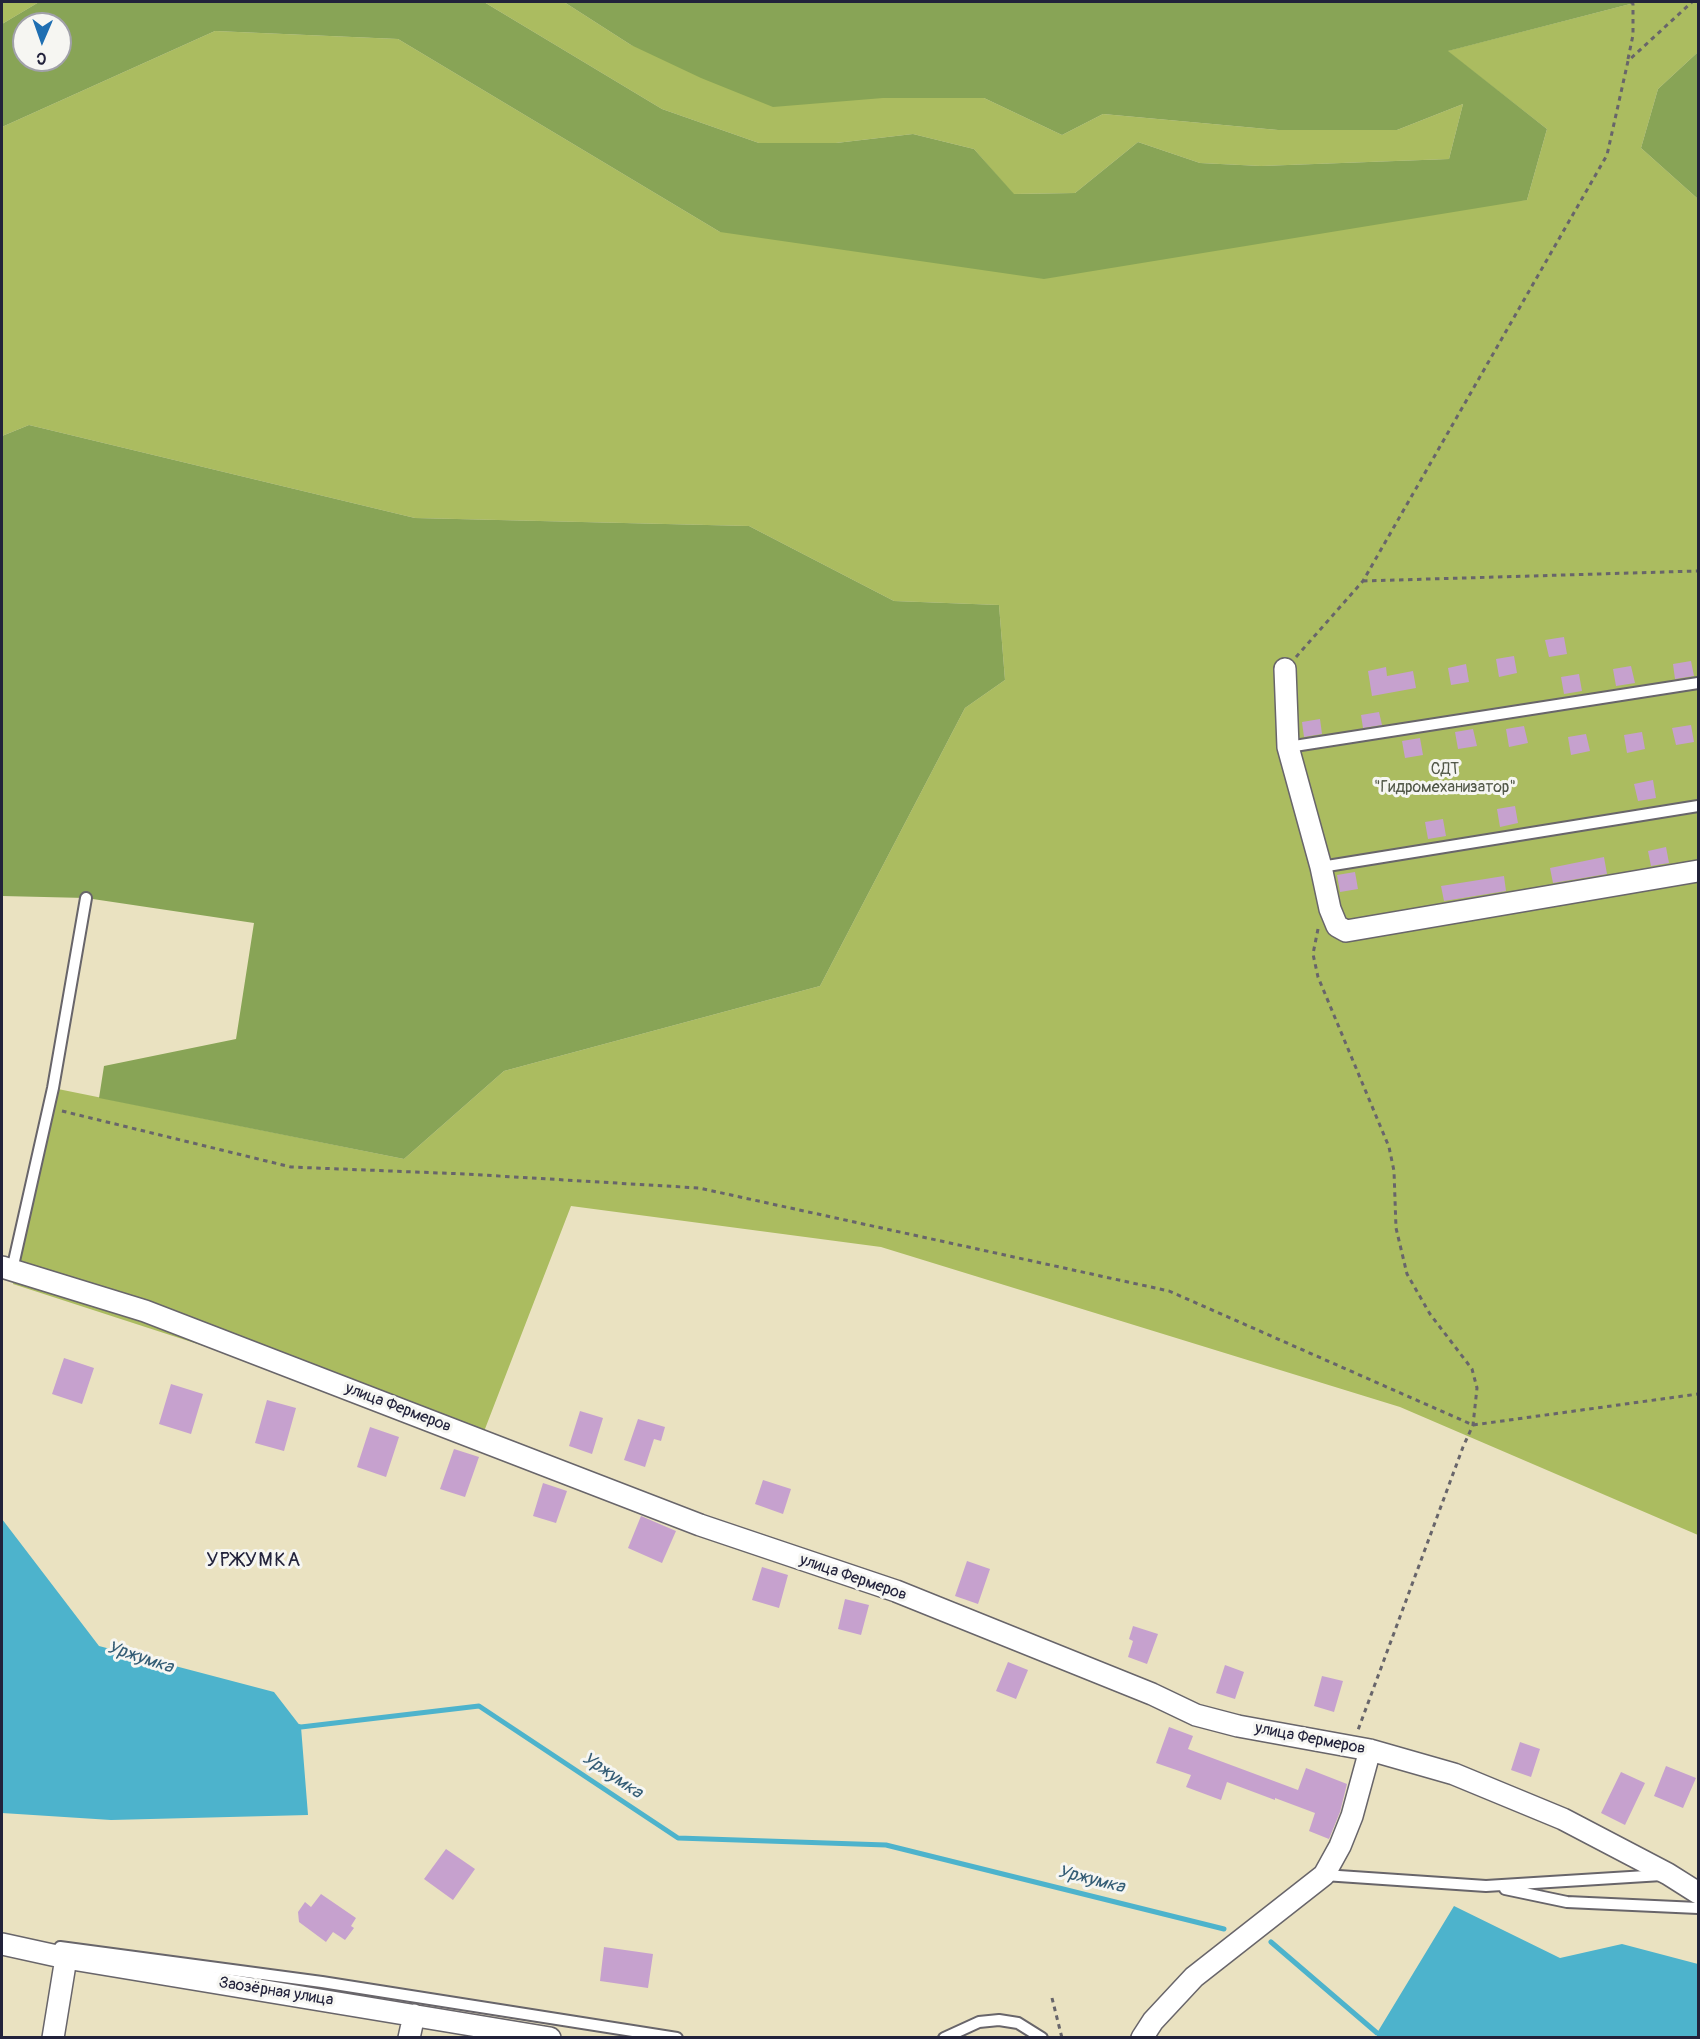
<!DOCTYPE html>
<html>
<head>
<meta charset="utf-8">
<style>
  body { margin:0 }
  #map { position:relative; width:1700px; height:2039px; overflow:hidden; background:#eae2c1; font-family:Pangolin,sans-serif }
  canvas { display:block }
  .frame { position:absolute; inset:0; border:3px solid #22223b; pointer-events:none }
  .north { position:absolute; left:12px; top:12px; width:60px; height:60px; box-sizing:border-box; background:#f6f6f2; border:2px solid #a1a1a9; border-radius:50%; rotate:182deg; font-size:16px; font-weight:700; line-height:24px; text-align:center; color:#22223b }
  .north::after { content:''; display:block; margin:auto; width:21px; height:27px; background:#1f6fb2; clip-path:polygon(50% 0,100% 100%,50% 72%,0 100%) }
</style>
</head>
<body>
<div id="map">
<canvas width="1700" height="2039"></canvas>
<div class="frame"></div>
<div class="north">С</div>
</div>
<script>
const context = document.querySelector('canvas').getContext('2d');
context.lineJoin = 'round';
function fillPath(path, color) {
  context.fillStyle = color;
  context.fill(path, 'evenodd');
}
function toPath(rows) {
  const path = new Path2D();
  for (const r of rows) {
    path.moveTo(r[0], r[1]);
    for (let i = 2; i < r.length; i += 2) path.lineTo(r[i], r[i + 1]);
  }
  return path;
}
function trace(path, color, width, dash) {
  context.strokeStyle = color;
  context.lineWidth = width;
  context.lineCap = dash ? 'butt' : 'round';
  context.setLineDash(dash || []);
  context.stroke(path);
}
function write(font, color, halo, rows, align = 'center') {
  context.font = font + ' Pangolin,sans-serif';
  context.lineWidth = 6;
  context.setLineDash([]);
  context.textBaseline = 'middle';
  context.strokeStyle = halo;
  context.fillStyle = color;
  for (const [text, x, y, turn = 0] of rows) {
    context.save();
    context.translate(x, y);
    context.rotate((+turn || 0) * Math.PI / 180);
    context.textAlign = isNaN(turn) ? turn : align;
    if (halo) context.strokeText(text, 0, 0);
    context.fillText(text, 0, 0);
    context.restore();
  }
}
fillPath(toPath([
  [2,2,39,2,2,24],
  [484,2,564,2,631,45,883,98,984,98,1062,135,1103,114,1278,130,1397,130,1463,104,1449,159,1261,166,1200,163,1138,142,1075,193,1013,194,974,149,913,134,836,143,759,143,662,109],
  [1638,2,1698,2,1698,52,1658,89,1641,148,1698,199,1698,1535,1400,1407,881,1247,571,1206,478,1447,210,1348,13,1284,17,1255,53,1088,404,1159,504,1071,820,986,965,708,1005,680,999,605,894,601,749,526,415,518,29,425,2,436,2,127,215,31,398,39,720,232,1527,200,1547,129,1447,51]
]), '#abbc60');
fillPath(toPath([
  [39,2,484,2,662,109,759,143,836,143,913,134,974,149,1014,194,1075,193,1138,142,1200,163,1261,166,1449,159,1463,104,1397,130,1278,130,1103,114,1062,135,984,98,883,98,773,107,701,78,631,45,564,2,1638,2,1448,51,1547,129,1527,200,1044,279,720,232,398,39,215,31,2,127,2,24],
  [24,24,60,24,60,60,24,60],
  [1698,52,1698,199,1641,148,1658,89],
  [29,425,415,518,749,526,894,601,999,605,1005,680,965,708,820,986,504,1071,404,1159,99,1098,104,1066,236,1039,254,923,86,898,2,896,2,436]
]), '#88a456');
fillPath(toPath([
  [2,1519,99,1646,274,1692,301,1727,308,1815,111,1820,2,1813],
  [1454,1906,1560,1958,1622,1944,1698,1964,1698,2037,1377,2037,1377,2033]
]), '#4db3cc');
trace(toPath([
  [296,1726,301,1727,479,1706,678,1838,886,1845,1224,1929],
  [1271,1942,1377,2033,1390,2038]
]), '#4db3cc', 5);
fillPath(toPath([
  [1564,637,1567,654,1549,657,1545,640],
  [1514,656,1517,673,1499,677,1496,659],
  [1691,661,1694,676,1675,679,1673,664],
  [1466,664,1469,682,1451,685,1448,668],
  [1631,666,1635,683,1616,686,1613,669],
  [1386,667,1387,676,1413,671,1416,688,1372,696,1368,671],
  [1579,674,1582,691,1564,694,1561,677],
  [1379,712,1382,725,1363,728,1361,715],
  [1320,719,1322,734,1304,737,1302,722],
  [1691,725,1694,742,1676,745,1672,728],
  [1524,726,1528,743,1509,747,1506,729],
  [1473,729,1477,746,1458,749,1455,732],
  [1642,732,1645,749,1627,753,1624,735],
  [1586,734,1590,751,1571,755,1568,737],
  [1420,738,1423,755,1405,758,1402,741],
  [1653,780,1656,798,1638,801,1634,784],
  [1515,806,1518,823,1500,827,1497,809],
  [1443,819,1446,836,1428,839,1425,822],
  [1666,847,1669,863,1651,866,1648,851],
  [1604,857,1607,874,1553,883,1550,868],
  [1355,872,1358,889,1340,892,1337,875],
  [1504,876,1506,891,1444,901,1441,886],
  [64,1358,94,1368,82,1404,52,1394],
  [171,1384,203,1394,191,1434,159,1424],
  [267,1400,296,1408,284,1451,255,1443],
  [580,1411,603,1418,592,1454,569,1446],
  [638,1419,665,1427,661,1441,654,1439,645,1467,624,1460],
  [370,1427,399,1437,386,1477,357,1467],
  [454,1449,479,1457,465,1497,440,1489],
  [763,1480,791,1489,783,1514,755,1504],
  [543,1483,567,1491,556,1523,533,1516],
  [641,1516,676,1531,662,1563,628,1548],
  [967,1561,990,1569,978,1604,955,1596],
  [762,1567,788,1575,779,1608,752,1600],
  [845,1599,869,1605,861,1635,838,1629],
  [1133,1626,1158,1634,1147,1664,1128,1657,1133,1641,1129,1639],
  [1008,1662,1028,1670,1016,1699,996,1691],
  [1225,1665,1244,1672,1235,1699,1216,1693],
  [1322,1676,1343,1681,1334,1712,1314,1706],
  [1169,1727,1193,1736,1188,1749,1298,1790,1306,1768,1347,1784,1340,1812,1329,1839,1309,1831,1315,1813,1275,1798,1275,1800,1227,1782,1221,1800,1186,1787,1191,1775,1156,1763],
  [1520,1742,1540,1749,1531,1777,1511,1770],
  [1666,1766,1696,1778,1683,1808,1654,1796],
  [1621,1772,1645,1783,1625,1825,1601,1813],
  [446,1849,475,1869,453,1900,424,1879],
  [321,1894,356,1918,351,1926,354,1928,345,1940,333,1932,326,1942,299,1922,298,1912,305,1902,311,1907],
  [604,1947,653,1954,648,1988,600,1981]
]), '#c6a1ce');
const service = toPath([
  [1288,747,1698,683],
  [1321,867,1698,806],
  [12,1270,53,1088,86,898],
  [1324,1875,1486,1886,1662,1875],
  [1505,1889,1567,1902,1698,1908],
  [60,1947,322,1982,677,2038],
  [944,2038,979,2022,999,2020,1018,2023,1042,2038]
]);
const minor = toPath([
  [1285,669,1288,747,1321,867,1330,909,1337,926,1346,931,1698,871],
  [2,1267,145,1311,700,1525,896,1591,1152,1694,1196,1715,1238,1726,1370,1750,1454,1774,1563,1819,1668,1874,1698,1893],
  [2,1944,66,1958,550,2038],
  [53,2038,66,1958],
  [409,2038,414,2015],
  [1142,2038,1153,2021,1194,1977,1324,1875,1340,1846,1352,1816,1370,1750]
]);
trace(service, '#68656a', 14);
trace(minor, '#68656a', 24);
trace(toPath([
  [1628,59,1633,35,1633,4,1631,2],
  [1363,581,1698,571],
  [1296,657,1363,581,1607,155,1628,61,1692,2],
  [1318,929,1313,954,1318,977,1389,1147,1394,1171,1396,1228,1407,1274,1430,1314,1472,1369,1477,1388,1473,1425,1463,1447,1358,1730],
  [62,1111,291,1167,465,1174,699,1188,1169,1291,1473,1425,1698,1394],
  [1052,1998,1062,2038]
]), '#68656a', 3, [4.5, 4.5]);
trace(service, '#fff', 10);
trace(minor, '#fff', 21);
write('16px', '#525848', '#f6f6f2', [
  ["СДТ",1445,770],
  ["\"Гидромеханизатор\"",1445,788]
]);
write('16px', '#22223b', '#f6f6f2', [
  ["улица Фермеров",398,1408,21],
  ["улица Фермеров",853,1578,19],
  ["улица Фермеров",1310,1739,11],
  ["Заозёрная улица",276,1992,9]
]);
write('italic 18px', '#335c75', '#f6f6f2', [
  ["Уржумка",140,1658,18],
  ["Уржумка",612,1776,34],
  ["Уржумка",1091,1880,14]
]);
context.letterSpacing = '1.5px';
write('20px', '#22223b', '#f6f6f2', [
  ["УРЖУМКА",254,1561]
]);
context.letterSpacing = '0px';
</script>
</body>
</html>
